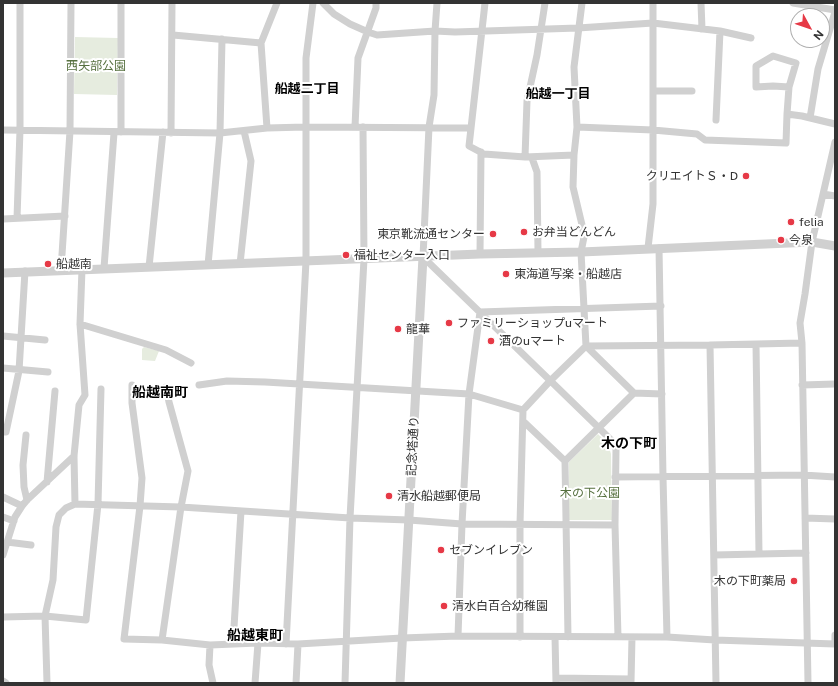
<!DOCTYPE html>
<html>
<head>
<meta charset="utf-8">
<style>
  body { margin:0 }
  #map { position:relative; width:838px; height:686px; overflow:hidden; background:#fff; font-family:"Public Sans",sans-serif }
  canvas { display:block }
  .frame { position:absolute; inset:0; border:4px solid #333; pointer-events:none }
  .north { position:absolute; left:790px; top:8px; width:40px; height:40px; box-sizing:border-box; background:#fff; border:1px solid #adadad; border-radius:50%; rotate:130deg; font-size:11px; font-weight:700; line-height:16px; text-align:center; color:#333 }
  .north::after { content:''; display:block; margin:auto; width:14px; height:18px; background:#e63946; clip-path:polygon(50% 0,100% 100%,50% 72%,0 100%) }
</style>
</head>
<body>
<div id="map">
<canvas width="838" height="686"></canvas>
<div class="frame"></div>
<div class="north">N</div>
</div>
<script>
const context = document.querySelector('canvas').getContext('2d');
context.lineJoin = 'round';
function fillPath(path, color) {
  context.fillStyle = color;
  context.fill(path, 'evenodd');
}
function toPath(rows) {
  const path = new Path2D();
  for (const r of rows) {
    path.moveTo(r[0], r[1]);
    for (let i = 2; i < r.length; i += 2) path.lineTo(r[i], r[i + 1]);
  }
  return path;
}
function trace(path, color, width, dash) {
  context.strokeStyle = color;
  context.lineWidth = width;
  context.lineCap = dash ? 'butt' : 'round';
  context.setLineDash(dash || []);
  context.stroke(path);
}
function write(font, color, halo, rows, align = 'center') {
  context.font = font + ' "Public Sans","Noto Sans JP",sans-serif';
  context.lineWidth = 4;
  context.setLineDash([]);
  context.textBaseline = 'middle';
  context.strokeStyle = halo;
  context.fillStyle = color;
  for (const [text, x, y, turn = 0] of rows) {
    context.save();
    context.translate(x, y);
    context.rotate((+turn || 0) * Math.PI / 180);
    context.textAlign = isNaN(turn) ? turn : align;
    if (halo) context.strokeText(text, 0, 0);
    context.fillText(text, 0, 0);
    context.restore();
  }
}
fillPath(toPath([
  [75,37,118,38,117,95,74,94],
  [144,347,159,351,155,361,142,360,142,349],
  [598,434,608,444,611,454,612,520,569,520,569,462]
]), '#e6ecdf');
trace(toPath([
  [323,3,334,14,350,24,368,32,377,35,435,31,455,32,578,28,653,23,720,31,751,38],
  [437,3,435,31,434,95,429,127,423,257,599,428,612,441,616,449,615,525,618,637],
  [485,3,469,146,484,154,525,157,574,155],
  [582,3,574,67,577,127,574,155,573,187,583,229,584,237,581,252,586,346,634,393,662,394],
  [701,3,702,29],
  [793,3,835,10],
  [173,35,261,43],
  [653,91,692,91],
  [787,114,789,87,796,63,773,56,756,66,756,87,773,86,789,87],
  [810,118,818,69,835,12],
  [716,120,720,31],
  [355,127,358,58,376,8,376,3],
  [577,127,653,130,697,134,705,140,786,143,787,114,802,116,835,124],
  [267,128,261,43,277,3],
  [3,130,220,133,267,128,305,127,470,128],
  [121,132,121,3],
  [171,133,172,3],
  [525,157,527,101,537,55,545,3],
  [532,158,537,172,538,252],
  [823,194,835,196],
  [17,218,20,130,20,3],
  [3,219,65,216],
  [648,248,653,204,653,3],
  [659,248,663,477,667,637],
  [480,254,481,152],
  [240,264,251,161,244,131],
  [208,265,220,133,222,39],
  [149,267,163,132],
  [104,268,114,133],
  [61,270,70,131,71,3],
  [80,324,166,350,191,363],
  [3,336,45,340],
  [756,344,759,554,806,553],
  [710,345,716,683],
  [3,368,48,372],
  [132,385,132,403,142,478,140,506,124,639,162,640,210,645,258,643,298,644,402,638,458,636,667,637,715,640,835,644],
  [199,385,227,381,265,382,469,394,523,410],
  [802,385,835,384],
  [523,421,565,461,568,637],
  [3,432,6,432,19,371,25,271],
  [26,435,23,465,24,487,27,500],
  [565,461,634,393],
  [615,477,803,475,835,477],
  [47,482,55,391],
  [3,497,22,506],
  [75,504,74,456,79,405,85,395,80,324,82,269],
  [3,517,14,521],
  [805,518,835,519],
  [7,542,31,545],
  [3,555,15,517,22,506,27,500,74,456],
  [714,555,759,554],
  [3,617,45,616,86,620,98,504,101,389],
  [458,636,462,524,469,394,480,312,661,306],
  [520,637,520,524,523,410,550,381,586,346,710,345,802,343],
  [555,637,556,683],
  [162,640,181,507,188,471,169,402,166,387],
  [233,644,241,511],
  [286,644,306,261,306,58,313,3],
  [835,644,835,635],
  [210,645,209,665,213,683],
  [556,678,631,679],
  [3,681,6,683],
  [631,682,632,637],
  [47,683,45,616,53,580,56,527,59,515,66,508,75,504,181,507,350,518,409,520,462,524,615,525],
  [255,683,258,643],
  [296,683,298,644],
  [345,683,350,518,364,259,363,127],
  [808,683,802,343,800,323,805,294,812,242,835,142]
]), '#d0d0d0', 7);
trace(toPath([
  [3,273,480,254,581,252,812,242,835,246],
  [400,683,423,257]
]), '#d0d0d0', 9);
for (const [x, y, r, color] of [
  [746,176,4,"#e63946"],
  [791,222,4,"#e63946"],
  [524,232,4,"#e63946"],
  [493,234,4,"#e63946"],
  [781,240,4,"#e63946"],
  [346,255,4,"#e63946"],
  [48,264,4,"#e63946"],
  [506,274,4,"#e63946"],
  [449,323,4,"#e63946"],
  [398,329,4,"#e63946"],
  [491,341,4,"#e63946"],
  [389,496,4,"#e63946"],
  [441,550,4,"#e63946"],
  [794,581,4,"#e63946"],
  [444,606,4,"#e63946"]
]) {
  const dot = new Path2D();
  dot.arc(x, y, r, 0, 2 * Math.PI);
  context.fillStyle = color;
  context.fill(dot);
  trace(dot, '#fff', 1.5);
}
write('12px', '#56703f', '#fff', [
  ["西矢部公園",96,66],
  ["木の下公園",590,493]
]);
write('12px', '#333', '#fff', [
  ["クリエイトＳ・D",738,176,"right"],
  ["felia",799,222],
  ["お弁当どんどん",532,232],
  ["東京靴流通センター",485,234,"right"],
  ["今泉",789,240],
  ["福祉センター入口",354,255],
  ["船越南",56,264],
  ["東海道写楽・船越店",514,274],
  ["ファミリーショップuマート",457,323],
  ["龍華",406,329],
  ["酒のuマート",499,341],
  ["清水船越郵便局",397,496],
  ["セブンイレブン",449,550],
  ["木の下町薬局",786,581,"right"],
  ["清水白百合幼稚園",452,606]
], 'left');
write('12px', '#333', '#fff', [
  ["記念塔通り",413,446,-87]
]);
write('bold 13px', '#000', '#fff', [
  ["船越二丁目",307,89],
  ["船越一丁目",558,94]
]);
write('bold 14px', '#000', '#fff', [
  ["船越南町",160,393],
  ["木の下町",629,444],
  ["船越東町",255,636]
]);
</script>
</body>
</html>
